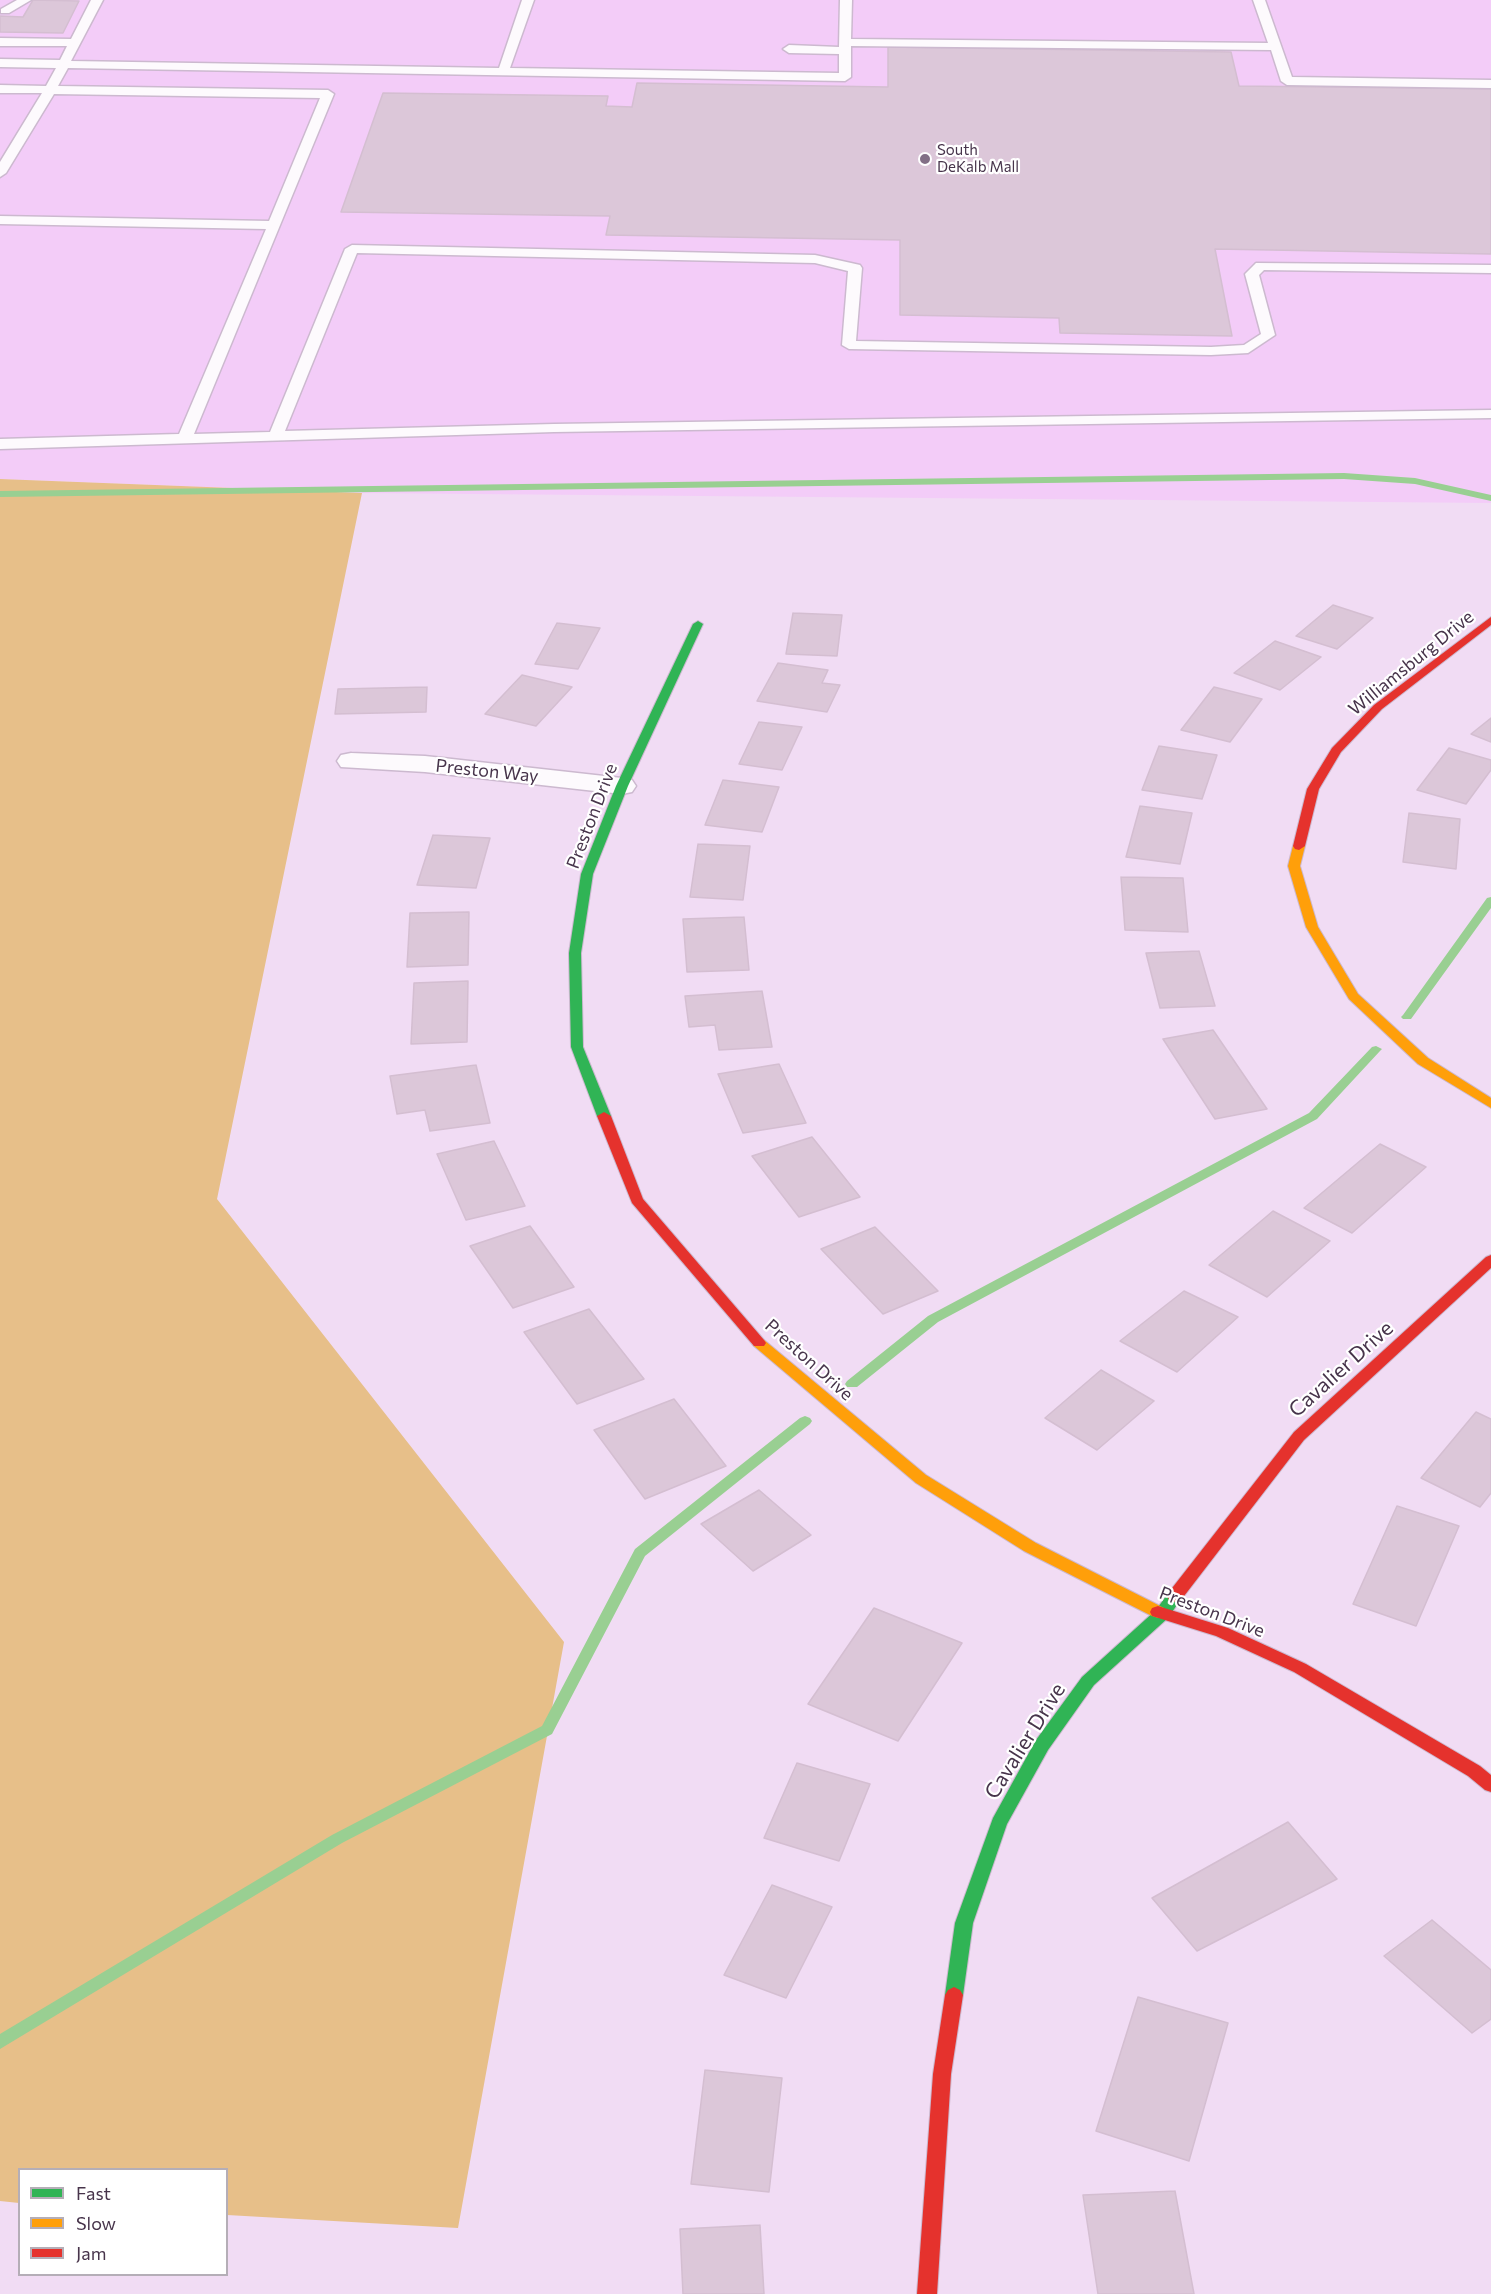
<!DOCTYPE html>
<html>
<head>
<meta charset="utf-8">
<style>
  body { margin:0 }
  #map { position:relative; width:1491px; height:2294px; overflow:hidden; background:#f1dcf4; font-family:Commissioner,sans-serif }
  canvas { display:block }
  .legend { position:absolute; left:18px; top:2168px; width:210px; height:108px; box-sizing:border-box; background:#fff; border:2px solid #b5aeb7; margin:0; padding:8px 10px; list-style:none; font-size:18px; color:#47344b }
  .legend li { display:flex; align-items:center; gap:12px; height:30px }
  .legend b { width:30px; border:2px solid #b5aeb7 }
</style>
</head>
<body>
<div id="map">
<canvas width="1491" height="2294"></canvas>
<ul class="legend">
<li><b style="height:8px;background:#30b455"></b>Fast</li>
<li><b style="height:8px;background:#ff9f0a"></b>Slow</li>
<li><b style="height:8px;background:#e5322d"></b>Jam</li>
</ul>
</div>
<script>
const context = document.querySelector('canvas').getContext('2d');
context.lineJoin = 'round';
function fillPath(path, color) {
  context.fillStyle = color;
  context.fill(path, 'evenodd');
}
function toPath(rows) {
  const path = new Path2D();
  for (const r of rows) {
    path.moveTo(r[0], r[1]);
    for (let i = 2; i < r.length; i += 2) path.lineTo(r[i], r[i + 1]);
  }
  return path;
}
function trace(path, color, width, dash) {
  context.strokeStyle = color;
  context.lineWidth = width;
  context.lineCap = dash ? 'butt' : 'round';
  context.setLineDash(dash || []);
  context.stroke(path);
}
function write(font, color, halo, rows, align = 'center') {
  context.font = font + ' Commissioner,sans-serif';
  context.lineWidth = 4.5;
  context.setLineDash([]);
  context.textBaseline = 'middle';
  context.strokeStyle = halo;
  context.fillStyle = color;
  for (const [text, x, y, turn = 0] of rows) {
    context.save();
    context.translate(x, y);
    context.rotate((+turn || 0) * Math.PI / 180);
    context.textAlign = isNaN(turn) ? turn : align;
    if (halo) context.strokeText(text, 0, 0);
    context.fillText(text, 0, 0);
    context.restore();
  }
}
fillPath(toPath([
  [0,0,1491,0,1491,503,362,493,0,479]
]), '#f3ccf8');
fillPath(toPath([
  [0,479,362,493,217,1199,564,1642,458,2228,227,2215,226,2170,20,2170,19,2203,0,2201]
]), '#e7bf89');
fillPath(toPath([
  [1344,473,1415,478,1491,495,1491,501,1415,484,1344,479,0,497,0,491,1344,473],
  [1491,897,1491,908,1411,1019,1403,1019,1401,1017,1403,1015,1487,898,1491,897],
  [1376,1046,1382,1049,1380,1051,1317,1119,938,1322,857,1387,847,1387,845,1384,847,1381,928,1316,1309,1113,1372,1047,1376,1046],
  [805,1416,810,1418,812,1421,810,1424,645,1556,552,1734,342,1843,0,2049,0,2034,332,1835,542,1726,635,1549,800,1418,805,1416]
]), '#99cf92');
const building = toPath([
  [33,0,79,1,63,33,0,32,0,16,23,17,33,0],
  [888,47,1231,52,1239,86,1491,89,1491,254,1215,249,1232,336,1060,333,1059,318,900,315,900,240,606,235,610,216,341,212,383,93,608,96,606,106,632,107,637,83,888,87,888,47],
  [1333,605,1373,618,1337,649,1296,636,1333,605],
  [793,613,842,615,837,656,786,654,793,613],
  [557,623,600,628,578,669,535,664,557,623],
  [1275,641,1321,657,1280,690,1234,673,1275,641],
  [778,663,828,670,822,683,840,685,827,712,757,701,778,663],
  [522,675,572,687,536,726,485,714,522,675],
  [427,687,426,712,335,714,338,689,427,687],
  [1214,687,1262,699,1230,742,1181,730,1214,687],
  [1491,718,1491,742,1471,734,1491,718],
  [759,722,802,727,782,770,739,764,759,722],
  [1159,746,1217,755,1202,799,1142,790,1159,746],
  [1449,748,1491,760,1491,770,1466,804,1417,790,1449,748],
  [723,780,779,787,762,832,705,825,723,780],
  [1140,806,1192,813,1180,864,1126,857,1140,806],
  [1409,813,1460,819,1456,869,1403,862,1409,813],
  [433,835,490,838,476,888,417,885,433,835],
  [698,844,750,846,743,900,690,897,698,844],
  [1121,877,1183,878,1188,932,1125,930,1121,877],
  [469,912,468,965,407,967,410,913,469,912],
  [744,917,749,970,687,972,683,919,744,917],
  [1199,951,1215,1006,1160,1008,1146,953,1199,951],
  [468,981,467,1042,411,1044,414,983,468,981],
  [762,991,772,1047,719,1050,715,1025,689,1027,685,996,762,991],
  [1213,1030,1267,1109,1215,1119,1163,1039,1213,1030],
  [779,1064,806,1123,743,1133,718,1074,779,1064],
  [476,1065,490,1123,430,1131,425,1110,397,1114,390,1076,476,1065],
  [812,1137,860,1197,799,1217,752,1156,812,1137],
  [494,1141,525,1206,466,1220,437,1154,494,1141],
  [1380,1144,1426,1167,1352,1233,1304,1208,1380,1144],
  [1273,1211,1330,1241,1267,1297,1209,1265,1273,1211],
  [530,1226,574,1287,513,1308,470,1246,530,1226],
  [875,1227,938,1291,883,1314,821,1249,875,1227],
  [1184,1291,1238,1317,1177,1372,1120,1341,1184,1291],
  [589,1309,644,1379,577,1404,524,1332,589,1309],
  [1101,1370,1154,1401,1097,1450,1045,1418,1101,1370],
  [674,1399,726,1466,645,1499,594,1430,674,1399],
  [1476,1412,1491,1419,1491,1493,1480,1507,1421,1478,1476,1412],
  [759,1490,811,1535,753,1571,701,1524,759,1490],
  [1397,1506,1459,1526,1416,1626,1353,1604,1397,1506],
  [874,1608,962,1643,898,1741,808,1704,874,1608],
  [797,1763,870,1784,839,1861,764,1838,797,1763],
  [1288,1822,1337,1879,1197,1951,1152,1898,1288,1822],
  [772,1885,832,1907,786,1998,724,1975,772,1885],
  [1432,1920,1491,1970,1491,2019,1472,2033,1384,1956,1432,1920],
  [1138,1997,1228,2023,1189,2161,1096,2131,1138,1997],
  [705,2070,782,2078,769,2192,691,2184,705,2070],
  [1175,2191,1194,2294,1098,2294,1083,2195,1175,2191],
  [760,2225,764,2294,683,2294,680,2229,760,2225]
]);
fillPath(building, '#dcc7d9');
trace(building, '#d4bed1', 1.5);
const lane = toPath([
  [17,0,31,0,9,13,1,13,1,9,17,0],
  [91,0,103,0,71,61,499,68,522,0,534,0,510,68,839,73,839,54,789,53,783,49,789,45,839,47,840,0,852,0,851,39,1268,43,1253,0,1265,0,1292,77,1491,80,1491,88,1287,85,1281,81,1271,50,851,46,851,77,845,81,68,68,58,86,328,90,334,94,194,434,270,432,345,249,352,245,815,255,860,265,862,268,856,341,1211,347,1244,345,1261,334,1245,274,1256,263,1491,265,1491,273,1264,270,1259,275,1275,335,1248,353,1211,355,849,349,842,345,848,271,815,263,357,253,285,431,554,424,1491,410,1491,418,554,432,0,449,0,439,179,434,266,229,0,224,0,216,269,221,320,98,54,94,6,173,0,177,0,162,42,93,0,93,0,85,46,86,56,68,0,67,0,59,60,60,67,46,0,46,0,38,71,39,91,0]
]);
const street = toPath([
  [351,753,425,756,622,778,632,780,636,786,632,792,622,794,425,772,341,767,337,761,341,755,351,753]
]);
const fast = toPath([
  [698,621,703,624,628,786,593,874,581,953,583,1047,611,1116,604,1120,597,1116,571,1047,569,953,581,874,616,786,693,624,698,621],
  [1175,1590,1181,1592,1183,1596,1168,1618,1094,1685,1048,1750,1007,1824,973,1923,963,1995,960,2000,954,2003,948,2000,945,1995,955,1923,993,1818,1036,1740,1082,1677,1156,1610,1169,1592,1175,1590]
]);
const slow = toPath([
  [1299,842,1305,846,1300,866,1318,927,1358,994,1428,1058,1491,1098,1491,1108,1418,1064,1349,999,1306,927,1288,866,1293,846,1299,842],
  [759,1338,764,1340,926,1475,1036,1543,1164,1608,1166,1612,1164,1616,1158,1618,1152,1616,1024,1551,916,1483,754,1346,752,1343,754,1340,759,1338]
]);
const jam = toPath([
  [1491,617,1491,625,1382,709,1341,752,1319,789,1305,846,1299,850,1295,849,1293,846,1307,789,1332,748,1374,705,1491,617],
  [604,1112,611,1116,643,1199,764,1340,766,1343,764,1346,754,1346,632,1203,597,1116,604,1112],
  [1491,1255,1491,1268,1304,1440,1181,1600,1175,1602,1169,1600,1167,1596,1169,1592,1294,1432,1486,1257,1491,1255],
  [1158,1606,1228,1628,1306,1664,1480,1766,1491,1775,1491,1792,1485,1790,1468,1776,1294,1672,1216,1636,1152,1616,1150,1612,1152,1608,1158,1606],
  [954,1987,960,1990,963,1995,951,2074,937,2294,917,2294,933,2074,945,1995,948,1990,954,1987]
]);
trace(lane, '#ccb9cf', 3);
trace(street, '#ccb9cf', 3);
trace(fast, '#ccb9cf', 2);
trace(slow, '#ccb9cf', 2);
trace(jam, '#ccb9cf', 2);
fillPath(lane, '#fdfafd');
fillPath(street, '#fdfafd');
fillPath(fast, '#30b455');
fillPath(slow, '#ff9f0a');
fillPath(jam, '#e5322d');
for (const [x, y, r, color] of [
  [925,159,6,"#826f86"]
]) {
  const dot = new Path2D();
  dot.arc(x, y, r, 0, 2 * Math.PI);
  context.fillStyle = color;
  context.fill(dot);
  trace(dot, '#fff', 2);
}
write('15px', '#47344b', '#fff', [
  ["South",937,150],
  ["DeKalb Mall",937,167]
], 'left');
write('18px', '#47344b', '#fff', [
  ["Williamsburg Drive",1411,663,-39],
  ["Preston Way",487,771,6],
  ["Preston Drive",592,816,-69],
  ["Preston Drive",809,1360,42],
  ["Preston Drive",1212,1612,21]
]);
write('21px', '#47344b', '#fff', [
  ["Cavalier Drive",1341,1369,-42],
  ["Cavalier Drive",1025,1741,-58]
]);
</script>
</body>
</html>
